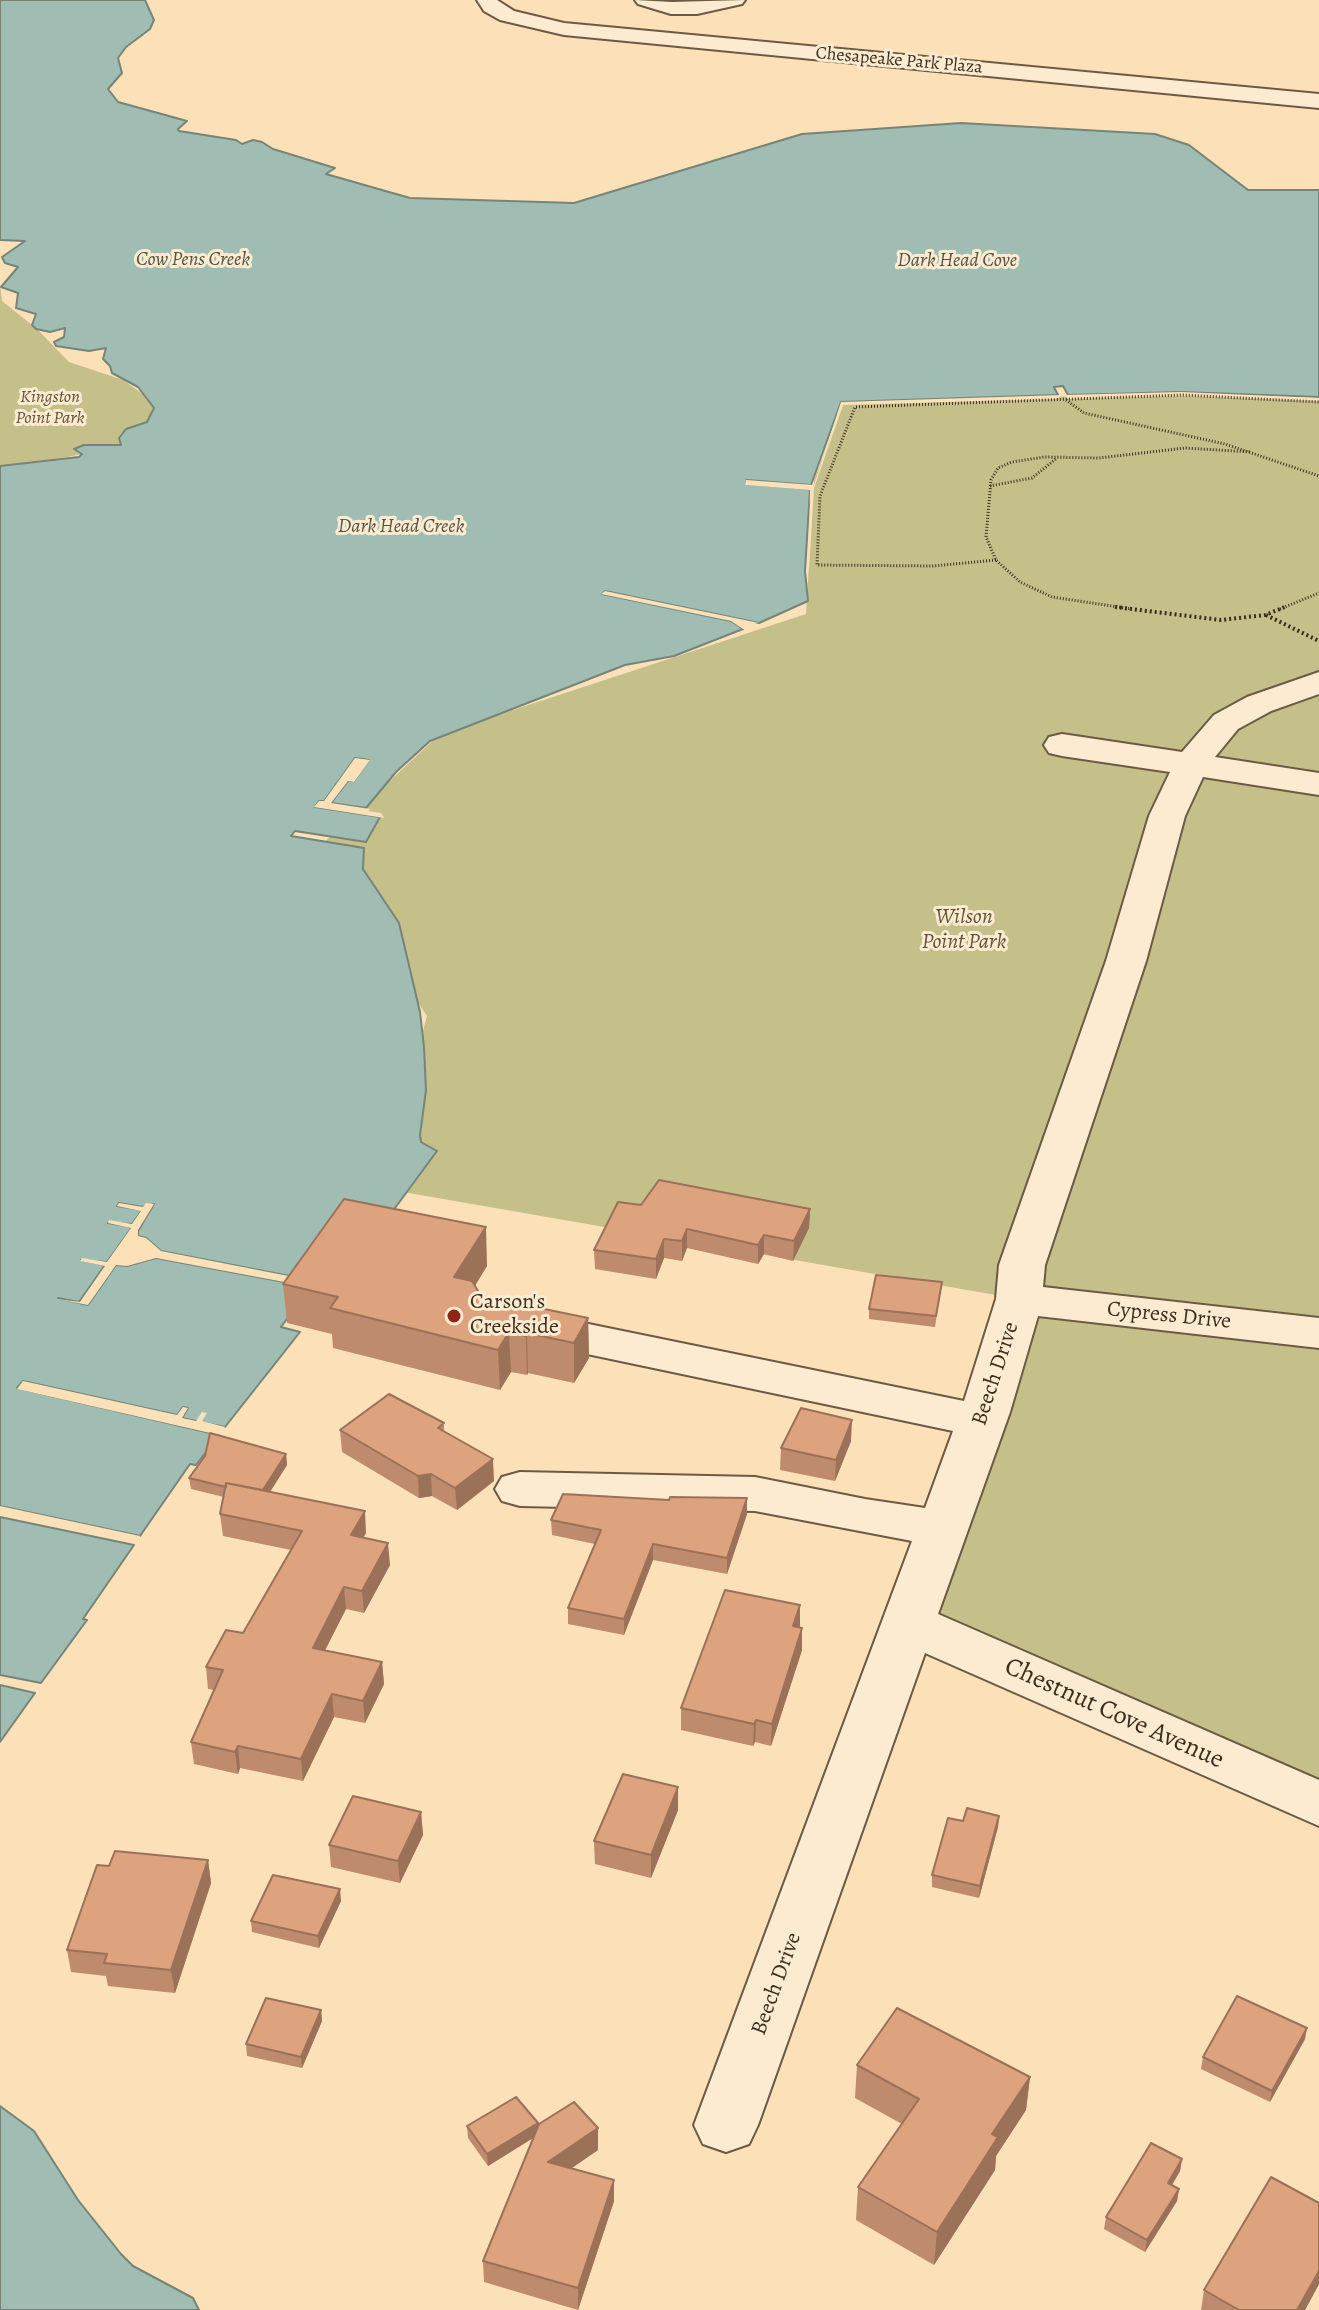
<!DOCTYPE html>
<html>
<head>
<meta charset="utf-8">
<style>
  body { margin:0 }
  canvas { display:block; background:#fbe0b8 }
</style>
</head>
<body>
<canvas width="1319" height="2310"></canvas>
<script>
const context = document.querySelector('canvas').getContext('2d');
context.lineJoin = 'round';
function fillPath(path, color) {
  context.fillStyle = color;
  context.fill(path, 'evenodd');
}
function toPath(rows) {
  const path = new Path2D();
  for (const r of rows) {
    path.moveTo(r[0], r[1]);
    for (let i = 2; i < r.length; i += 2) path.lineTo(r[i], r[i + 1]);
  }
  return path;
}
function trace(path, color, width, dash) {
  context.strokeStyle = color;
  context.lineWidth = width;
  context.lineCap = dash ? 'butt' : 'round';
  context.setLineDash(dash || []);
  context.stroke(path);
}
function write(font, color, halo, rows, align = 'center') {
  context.font = font + ' Alegreya,serif';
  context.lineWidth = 6;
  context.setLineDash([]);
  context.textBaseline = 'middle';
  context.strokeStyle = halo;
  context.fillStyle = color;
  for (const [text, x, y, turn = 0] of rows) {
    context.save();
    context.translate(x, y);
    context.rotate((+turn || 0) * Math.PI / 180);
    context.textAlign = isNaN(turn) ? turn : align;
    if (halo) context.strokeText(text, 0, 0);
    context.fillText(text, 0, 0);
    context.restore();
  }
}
fillPath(toPath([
  [0,284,2,301,37,329,69,362,123,380,154,402,159,417,146,432,114,448,0,470],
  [1180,393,1319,400,1319,1804,908,1623,1019,1299,380,1188,427,1016,316,850,440,734,806,614,814,480,844,403]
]), '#c5c08a');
const water = toPath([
  [0,0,145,0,154,20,150,29,126,47,118,58,122,73,108,89,118,102,187,121,178,129,179,131,236,140,242,144,253,140,262,142,273,149,335,168,326,174,410,198,574,203,802,134,961,123,1155,134,1189,145,1248,190,1319,190,1319,397,1181,392,1068,395,1063,386,1054,387,1058,395,841,402,811,485,747,480,746,484,810,489,805,571,808,601,759,623,605,591,602,594,731,621,743,629,674,656,625,665,430,741,396,772,366,808,331,803,348,781,354,781,369,760,355,758,324,801,319,801,315,807,380,817,366,842,295,831,291,836,364,848,363,869,399,923,420,1012,424,1047,426,1090,420,1135,421,1142,437,1151,370,1242,310,1280,161,1251,146,1238,138,1236,138,1231,154,1204,143,1207,119,1203,117,1206,142,1210,132,1224,108,1223,132,1227,107,1262,81,1260,105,1265,79,1302,58,1298,88,1305,116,1265,127,1266,156,1258,311,1287,281,1327,300,1332,225,1427,182,1418,188,1408,183,1407,177,1415,23,1381,17,1388,219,1435,196,1465,190,1464,140,1536,0,1506,0,466,79,457,82,454,74,449,84,445,121,445,119,438,126,429,147,422,154,408,138,387,112,373,110,366,103,359,106,348,89,351,56,346,54,342,64,337,65,328,50,332,36,329,32,325,36,314,16,308,18,293,1,287,18,267,5,263,2,257,25,241,0,240,0,0],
  [0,1517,134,1545,83,1619,87,1620,41,1683,0,1675,0,1517],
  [0,1685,35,1693,0,1742,0,1685],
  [0,2106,34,2131,78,2200,121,2254,133,2266,193,2298,199,2310,0,2310,0,2106]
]);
fillPath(water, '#9fbdb3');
trace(water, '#778477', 2);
fillPath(toPath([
  [1181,392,1319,398,1319,401,1181,396,1068,399,1064,395],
  [1062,395,1058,399,843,405,814,488,809,570,810,490,745,485,746,480,814,485,841,402],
  [605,591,759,623,742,624,747,628,743,629,731,621,601,594],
  [355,758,370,760,354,782,348,781,331,803,370,809,368,811,381,813,384,818,314,807,319,801,324,801],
  [119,1203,143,1207,146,1203,154,1204,138,1230,138,1236,146,1238,161,1251,309,1280,311,1287,156,1258,127,1266,116,1265,88,1305,57,1299,80,1302,105,1266,80,1261,82,1258,107,1262,131,1228,108,1223,109,1220,132,1224,141,1211,117,1206],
  [134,1231,135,1239,144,1242,158,1254,127,1262,114,1261,85,1300],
  [23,1381,177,1415,183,1407,188,1408,182,1418,196,1421,202,1412,207,1413,202,1421,225,1427,223,1430,181,1422,24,1386,221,1432,219,1435,17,1389],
  [0,1506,140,1536,138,1540,0,1510]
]), '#fbe0b8');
const minor = toPath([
  [477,0,497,0,514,11,564,23,1319,94,1319,108,564,35,500,20,484,11,477,0],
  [635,0,672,2,745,0,742,4,697,14,671,14,638,4,635,0],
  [1319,672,1319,694,1271,711,1238,729,1215,757,1319,773,1319,795,1203,777,1185,816,1146,961,1045,1265,1043,1287,1319,1318,1319,1348,1038,1316,1010,1412,938,1614,1319,1780,1319,1826,925,1653,758,2125,749,2144,726,2152,703,2144,694,2125,912,1541,755,1511,520,1506,502,1501,495,1489,502,1477,520,1472,755,1477,865,1499,925,1508,953,1431,530,1342,513,1338,506,1327,513,1316,530,1312,964,1401,996,1299,999,1265,1106,961,1149,816,1170,772,1062,756,1049,753,1044,745,1049,737,1062,734,1182,752,1214,715,1247,697,1319,672]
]);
trace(minor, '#6c5a44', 4);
trace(toPath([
  [1066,400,1084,413,1225,444,1319,476],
  [990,486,1032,478,1057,458],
  [996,560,933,566,817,565,820,496,855,407,1182,395,1319,402],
  [1132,609,1052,597,1020,582,996,560,986,537,991,480,998,468,1012,462,1044,457,1099,458,1185,448,1251,452],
  [1280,609,1319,593]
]), '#3c2e1d', 3, [1, 2]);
trace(toPath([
  [1115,607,1221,620,1265,615,1285,607],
  [1266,615,1319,641]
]), '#3c2e1d', 4, [2, 3]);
fillPath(minor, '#fcebd1');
fillPath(toPath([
  [641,1205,810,1209,809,1228,793,1261,764,1254,758,1264,687,1248,682,1261,664,1258,656,1279,595,1269,594,1250],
  [487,1266,475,1286,481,1296,588,1318,589,1358,574,1383,528,1373,527,1375,511,1372,500,1390,333,1348,332,1334,287,1323,283,1284],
  [942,1282,935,1327,869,1319,869,1309],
  [444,1423,444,1431,494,1481,457,1510,432,1496,419,1498,342,1452,340,1430],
  [851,1441,835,1481,780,1470,781,1448],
  [286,1454,287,1465,270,1492,366,1533,363,1538,390,1565,364,1613,346,1609,325,1650,382,1662,384,1684,365,1723,334,1717,303,1781,240,1768,238,1774,194,1764,191,1742,214,1690,208,1689,206,1667,243,1633,291,1550,223,1536,220,1514,224,1497,191,1489,189,1478],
  [747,1514,727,1574,653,1560,624,1635,568,1624,568,1608,595,1544,552,1535,551,1520],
  [799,1628,802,1650,771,1746,755,1742,753,1746,681,1730,681,1708],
  [678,1787,678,1810,651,1878,595,1864,594,1841],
  [421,1812,423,1835,400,1883,331,1867,329,1845],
  [999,1816,998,1827,979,1898,932,1887,932,1875],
  [208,1860,211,1883,175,1993,108,1986,106,1976,71,1972,67,1950],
  [341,1901,319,1948,252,1932,251,1921],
  [321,2010,322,2021,302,2068,247,2056,246,2044],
  [1305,2039,1270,2102,1201,2069,1203,2057],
  [857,2065,1030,2077,1026,2110,996,2156,995,2170,934,2265,856,2220,858,2187,902,2124,855,2098],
  [538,2123,538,2127,598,2128,598,2150,571,2168,614,2180,614,2201,578,2310,484,2282,483,2261,533,2138,488,2166,468,2138,467,2126],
  [1182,2159,1180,2171,1172,2185,1179,2189,1177,2201,1145,2252,1104,2229,1106,2217],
  [1319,2203,1319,2284,1305,2310,1201,2310,1204,2290]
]), '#be8b6c');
fillPath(toPath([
  [810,1209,809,1228,793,1261,794,1241],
  [486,1227,487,1266,456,1316,454,1277],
  [687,1229,687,1248,682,1261,682,1241],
  [764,1235,764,1254,758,1264,758,1245],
  [664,1239,664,1258,656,1279,656,1259],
  [588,1318,589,1358,574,1383,574,1343],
  [509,1332,511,1372,500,1390,498,1350],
  [527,1333,528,1373,527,1375,526,1336],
  [852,1420,851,1441,835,1481,836,1460],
  [286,1454,287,1465,261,1506,259,1495],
  [493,1459,494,1481,457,1510,455,1488],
  [431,1474,432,1496,419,1498,418,1476],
  [747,1498,747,1514,727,1574,727,1558],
  [365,1511,366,1533,353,1557,351,1535],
  [388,1543,390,1565,364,1613,362,1591],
  [653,1544,653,1560,624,1635,624,1619],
  [344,1587,346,1609,315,1670,313,1648],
  [800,1605,800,1627,793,1626],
  [802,1628,802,1650,771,1746,772,1724],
  [382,1662,384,1684,365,1723,363,1701],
  [332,1694,334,1717,303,1781,301,1759],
  [756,1720,755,1742,753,1746,754,1724],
  [238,1746,240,1768,238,1774,235,1752],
  [678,1787,678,1810,651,1878,651,1855],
  [421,1812,423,1835,400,1883,398,1861],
  [999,1816,998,1827,979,1898,980,1886],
  [208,1860,211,1883,175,1993,171,1970],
  [340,1889,341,1901,319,1948,318,1936],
  [321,2010,322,2021,302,2068,301,2057],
  [1307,2028,1305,2039,1270,2102,1272,2091],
  [1030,2077,1026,2110,996,2156,995,2170,934,2265,937,2232,992,2134],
  [538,2123,538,2135,488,2166,487,2154],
  [598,2128,598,2150,549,2184,548,2162],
  [1182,2159,1180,2171,1166,2195,1168,2183],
  [614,2180,614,2201,578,2310,578,2288],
  [1179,2189,1177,2201,1145,2252,1147,2240],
  [1319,2271,1319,2284,1305,2310,1297,2310]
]), '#9b7158');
const building = toPath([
  [659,1180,810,1209,794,1241,764,1235,758,1245,687,1229,682,1241,664,1239,656,1259,594,1250,618,1202,641,1205,659,1180],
  [344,1199,486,1227,454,1277,472,1281,481,1296,588,1318,574,1343,527,1333,526,1336,509,1332,498,1350,330,1308,338,1297,283,1284,344,1199],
  [876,1275,942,1282,936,1316,869,1309,876,1275],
  [389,1394,444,1423,438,1428,493,1459,455,1488,431,1474,418,1476,340,1430,389,1394],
  [801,1408,852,1420,836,1460,781,1448,801,1408],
  [210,1433,286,1454,263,1490,226,1483,226,1487,189,1478,205,1456,210,1433],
  [226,1483,365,1511,351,1535,388,1543,362,1591,344,1587,313,1648,382,1662,363,1701,332,1694,301,1759,238,1746,235,1752,191,1742,223,1670,206,1667,226,1630,243,1633,302,1531,220,1514,226,1483],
  [563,1494,669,1500,670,1497,747,1498,727,1558,653,1544,624,1619,568,1608,601,1530,551,1520,563,1494],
  [725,1590,800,1605,793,1626,802,1628,772,1724,756,1720,754,1724,681,1708,725,1590],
  [623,1774,678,1787,651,1855,594,1841,623,1774],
  [353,1796,421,1812,398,1861,329,1845,353,1796],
  [967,1808,999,1816,980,1886,932,1875,948,1818,963,1821,967,1808],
  [115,1851,208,1860,171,1970,104,1963,107,1954,67,1950,97,1865,109,1866,115,1851],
  [273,1875,340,1889,318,1936,251,1921,273,1875],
  [1237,1996,1307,2028,1272,2091,1203,2057,1237,1996],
  [266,1998,321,2010,301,2057,246,2044,266,1998],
  [897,2008,1030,2077,992,2134,998,2137,937,2232,858,2187,919,2099,857,2065,897,2008],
  [516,2097,538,2123,487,2154,467,2126,516,2097],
  [574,2102,598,2128,548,2162,614,2180,578,2288,483,2261,539,2124,574,2102],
  [1151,2143,1182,2159,1168,2183,1179,2189,1147,2240,1106,2217,1151,2143],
  [1271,2177,1319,2203,1319,2271,1297,2310,1239,2310,1204,2290,1271,2177]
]);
fillPath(building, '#dda27e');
trace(building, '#9b7158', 2);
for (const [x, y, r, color] of [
  [454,1316,8,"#8f2418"]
]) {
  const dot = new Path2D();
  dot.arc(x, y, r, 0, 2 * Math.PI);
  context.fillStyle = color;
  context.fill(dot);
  trace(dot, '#fcebd1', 3);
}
write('18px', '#3c2e1d', '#fcebd1', [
  ["Chesapeake Park Plaza",899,61,5]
]);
write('italic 18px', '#5e5238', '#fcebd1', [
  ["Kingston",50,398],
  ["Point Park",50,419]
]);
write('italic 20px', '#555242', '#fcebd1', [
  ["Cow Pens Creek",193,260],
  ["Dark Head Cove",957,261],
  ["Dark Head Creek",401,527]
]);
write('italic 22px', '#5e5238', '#fcebd1', [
  ["Wilson",964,918],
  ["Point Park",964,943]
]);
write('22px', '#3c2e1d', '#fcebd1', [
  ["Carson's",470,1303],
  ["Creekside",470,1328]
], 'left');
write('22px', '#3c2e1d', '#fcebd1', [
  ["Cypress Drive",1169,1316,6],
  ["Beech Drive",996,1374,-72],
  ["Beech Drive",777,1984,-70]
]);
write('26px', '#3c2e1d', '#fcebd1', [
  ["Chestnut Cove Avenue",1114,1714,24]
]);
</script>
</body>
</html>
